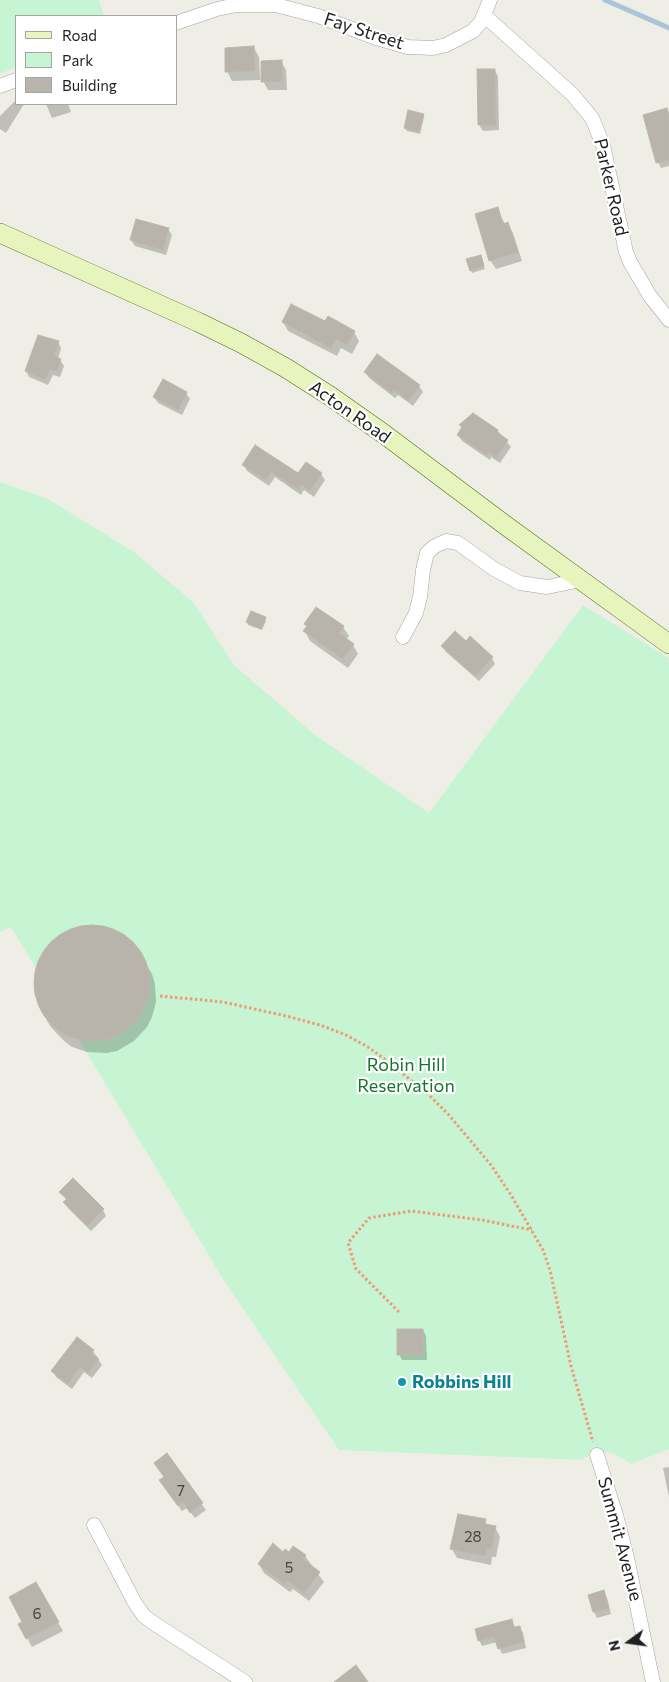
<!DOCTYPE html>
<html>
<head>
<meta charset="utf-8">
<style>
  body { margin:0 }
  #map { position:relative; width:669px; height:1682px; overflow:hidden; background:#efeee6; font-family:Commissioner,sans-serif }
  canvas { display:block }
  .legend { position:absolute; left:15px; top:15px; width:162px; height:90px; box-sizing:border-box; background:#fff; border:1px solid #a5a5a5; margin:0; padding:6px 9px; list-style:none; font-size:15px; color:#1f1f1f }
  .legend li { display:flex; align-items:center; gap:10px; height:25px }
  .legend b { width:25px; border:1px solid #a5a5a5 }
  .north { position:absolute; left:604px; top:1617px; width:50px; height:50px; -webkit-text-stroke:4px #fff; paint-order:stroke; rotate:256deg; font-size:14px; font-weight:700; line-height:20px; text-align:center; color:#1f1f1f }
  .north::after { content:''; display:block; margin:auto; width:18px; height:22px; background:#1f1f1f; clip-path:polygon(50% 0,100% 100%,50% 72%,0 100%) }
</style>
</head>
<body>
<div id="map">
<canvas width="669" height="1682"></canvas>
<ul class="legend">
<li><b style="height:6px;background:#e7f4be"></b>Road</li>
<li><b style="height:14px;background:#c7f5d4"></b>Park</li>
<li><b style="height:14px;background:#b8b4ac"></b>Building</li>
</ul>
<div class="north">N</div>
</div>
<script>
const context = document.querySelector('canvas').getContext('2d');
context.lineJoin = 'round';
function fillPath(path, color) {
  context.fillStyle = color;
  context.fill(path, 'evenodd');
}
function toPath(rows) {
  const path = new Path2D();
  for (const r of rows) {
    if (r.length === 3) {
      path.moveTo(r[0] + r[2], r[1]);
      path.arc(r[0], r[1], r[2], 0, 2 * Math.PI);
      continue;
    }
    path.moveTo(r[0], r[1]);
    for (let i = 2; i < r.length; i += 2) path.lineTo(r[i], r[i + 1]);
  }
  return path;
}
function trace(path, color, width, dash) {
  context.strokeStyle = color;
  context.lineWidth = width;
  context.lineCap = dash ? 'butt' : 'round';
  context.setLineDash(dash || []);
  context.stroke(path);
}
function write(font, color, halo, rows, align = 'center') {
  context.font = font + ' Commissioner,sans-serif';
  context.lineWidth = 4.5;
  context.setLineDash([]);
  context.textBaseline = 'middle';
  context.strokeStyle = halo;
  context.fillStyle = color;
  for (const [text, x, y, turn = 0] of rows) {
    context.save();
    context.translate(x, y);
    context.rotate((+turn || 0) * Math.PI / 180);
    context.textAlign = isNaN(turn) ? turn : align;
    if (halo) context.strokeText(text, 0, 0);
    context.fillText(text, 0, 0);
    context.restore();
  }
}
fillPath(toPath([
  [0,0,99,0,104,16,16,16,16,67,0,74],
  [0,482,48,499,134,552,193,602,234,665,315,735,429,813,583,605,669,658,669,1449,631,1464,615,1454,604,1452,594,1453,581,1460,339,1450,223,1279,11,927,0,932]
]), '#c7f5d4');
fillPath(toPath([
  [254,48,259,57,260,80,232,81,227,71],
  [281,61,286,70,287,90,268,90,263,81],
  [495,71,498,76,499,130,483,131,479,125],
  [16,100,16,104,24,104,6,133,0,129,0,116],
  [46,104,68,104,71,112,52,118],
  [666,109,669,114,669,166,661,168,658,162],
  [423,115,424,117,420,134,407,131,405,128],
  [497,208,505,224,508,224,513,233,522,261,496,269,490,260],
  [168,229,172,235,166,255,135,246,131,240],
  [481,259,485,269,472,273,471,270],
  [283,322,326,323,354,332,359,341,352,354,341,348,337,356,288,331],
  [58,342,61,348,58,359,60,360,64,366,60,377,53,375,48,385,29,377,26,371],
  [365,372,419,386,423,392,413,406,398,395,395,398,369,378],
  [186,393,190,399,182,415,158,403,154,397],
  [473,415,498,431,511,447,500,463,491,457,490,460,462,441,458,435],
  [244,465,299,475,321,474,325,480,314,497,304,490,301,495,275,477,269,486,247,471],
  [316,608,343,627,349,636,346,640,353,645,358,654,348,668,310,641,305,631,307,627,305,624],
  [265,618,266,621,262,630,248,625,247,622],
  [466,643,492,658,495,664,479,681,446,652,443,646],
  [97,926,118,933,134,944,152,974,155,984,156,1002,152,1017,147,1027,134,1041,117,1051,107,1053,87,1052,72,1047,63,1040,50,1026,43,1013,36,995,36,972,43,953,58,937,79,927],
  [73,1180,103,1210,106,1216,91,1231,68,1208,65,1203,67,1201,61,1192],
  [423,1330,426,1336,427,1360,402,1360,399,1354],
  [93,1351,102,1365,92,1378,84,1372,72,1389,56,1377,53,1371],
  [167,1455,206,1510,195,1518,187,1508,182,1511,164,1486],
  [669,1467,669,1497,663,1468],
  [485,1521,488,1526,495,1527,500,1537,496,1557,492,1557,491,1565,457,1558,452,1549],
  [284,1553,305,1556,324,1582,309,1601,293,1589,290,1592,264,1573,259,1564],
  [36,1584,63,1631,32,1647,27,1638,24,1622],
  [604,1592,607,1598,611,1614,597,1618,594,1612],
  [511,1621,515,1628,519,1627,523,1633,526,1648,502,1654,497,1642,482,1646,479,1640]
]), '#0003');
trace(toPath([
  [605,0,669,28]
]), '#aac5d9', 5);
const building = toPath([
  [254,46,255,71,225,72,225,48,254,46],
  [282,60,282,81,261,82,261,61,282,60],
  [477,69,495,69,496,125,478,125,477,69],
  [667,108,669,115,669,160,656,163,643,115,667,108],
  [408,110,424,114,419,132,404,128,408,110],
  [498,207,503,224,508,222,518,252,489,261,475,214,498,207],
  [136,219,169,228,163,250,130,240,136,219],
  [481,255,484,266,470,271,466,259,481,255],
  [291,304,325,321,328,316,355,331,347,345,336,339,331,348,282,322,291,304],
  [38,335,59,341,54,356,61,359,57,371,50,369,45,380,25,371,38,335],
  [377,354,420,385,409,401,394,390,392,393,364,372,377,354],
  [163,379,187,392,178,410,153,397,163,379],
  [473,413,498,430,497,432,508,440,496,458,488,452,487,455,457,435,462,427,459,425,473,413],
  [255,445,298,473,306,462,322,473,310,491,301,485,298,489,271,472,266,480,242,465,255,445],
  [316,607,344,626,339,633,354,644,343,659,303,631,307,626,304,624,316,607],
  [251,611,266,617,261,629,246,622,251,611],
  [455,631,466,641,470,636,493,657,475,676,441,646,455,631],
  [92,983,58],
  [73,1178,104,1209,87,1226,63,1202,67,1199,59,1192,73,1178],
  [397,1329,423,1329,424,1354,397,1355,397,1329],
  [77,1337,94,1350,92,1353,99,1359,88,1373,80,1367,68,1384,51,1371,77,1337],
  [167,1453,203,1503,190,1513,183,1502,178,1506,159,1480,164,1477,154,1463,167,1453],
  [458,1514,486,1519,485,1524,496,1526,491,1549,487,1548,486,1556,450,1549,458,1514],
  [273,1543,283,1552,285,1549,289,1552,293,1546,306,1555,303,1559,320,1572,304,1593,287,1580,285,1584,258,1564,273,1543],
  [36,1582,59,1622,26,1639,18,1624,22,1622,9,1597,36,1582],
  [604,1590,609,1608,593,1612,588,1595,604,1590],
  [512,1619,514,1627,520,1626,524,1642,498,1649,494,1637,478,1641,475,1629,512,1619],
  [356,1665,368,1682,334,1682,356,1665]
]);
fillPath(building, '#b8b4ac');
trace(building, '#bfb7a9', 1);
const street = toPath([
  [485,16,572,94,592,118,603,145,626,252,630,262,650,296,669,320],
  [176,23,217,9,237,5,276,5,318,16,376,38,408,47,433,48,446,45,473,31,481,22,490,0],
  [0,86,16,80],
  [403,637,416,613,420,597,423,570,427,553,435,546,446,541,458,543,494,569,520,583,547,587,581,580],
  [597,1455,616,1515,627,1558,653,1682],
  [94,1525,135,1603,144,1616,155,1624,245,1682]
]);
const secondary = toPath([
  [0,233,198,322,241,343,286,368,330,396,384,434,505,525,669,644]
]);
trace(street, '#a3a3a3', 15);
trace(secondary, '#506e0e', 20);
trace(toPath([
  [160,996,223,1002,286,1016,320,1025,346,1035,368,1047,390,1063,430,1096,448,1114,491,1165,511,1195,543,1250,550,1270,571,1366,593,1442],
  [399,1312,356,1269,348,1243,369,1218,411,1211,482,1220,532,1230]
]), '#ee9b77', 3, [2.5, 2.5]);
trace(street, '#fff', 14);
trace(secondary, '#e7f4be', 19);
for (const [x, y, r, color] of [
  [402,1382,5,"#0f9aa8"]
]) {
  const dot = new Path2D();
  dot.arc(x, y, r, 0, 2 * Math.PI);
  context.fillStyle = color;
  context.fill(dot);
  trace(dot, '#fff', 2);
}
write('15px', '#454442', null, [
  ["7",181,1491],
  ["28",473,1537],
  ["5",289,1568],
  ["6",37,1614]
]);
write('18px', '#1f1f1f', '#fff', [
  ["Fay Street",364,31,18],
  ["Parker Road",611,187,77],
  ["Acton Road",350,412,35],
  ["Summit Avenue",620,1539,75]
]);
write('18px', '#157530', '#fff', [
  ["Robin Hill",406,1065],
  ["Reservation",406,1086]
]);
write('bold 18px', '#0d838f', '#fff', [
  ["Robbins Hill",412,1382]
], 'left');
</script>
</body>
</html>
